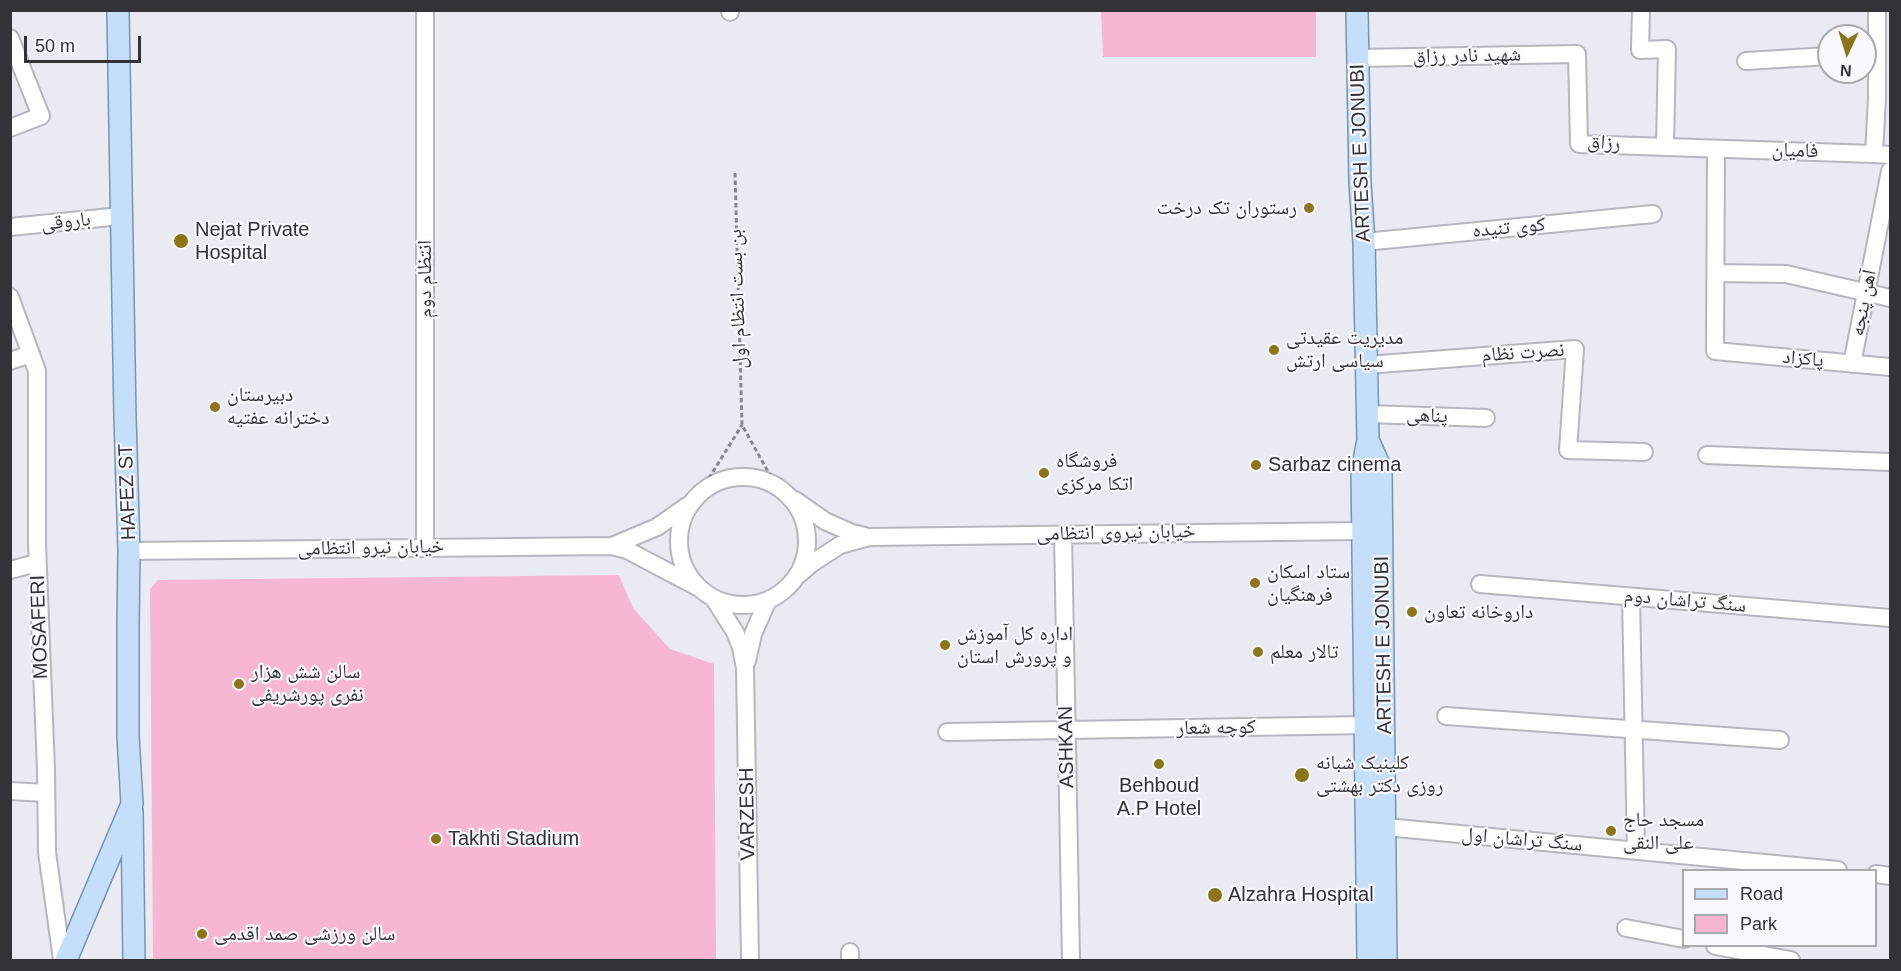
<!DOCTYPE html>
<html>
<head>
<meta charset="utf-8">
<style>
  body { margin:0 }
  #map { position:relative; width:1901px; height:971px; overflow:hidden; background:#eaeaf3; font-family:Arial,sans-serif }
  canvas { display:block }
  .frame { position:absolute; inset:0; border:12px solid #333337; pointer-events:none }
  .legend { position:absolute; left:1682px; top:869px; width:195px; height:78px; box-sizing:border-box; background:#f8f8fe; border:2px solid #a9a9ae; margin:0; padding:8px 10px; list-style:none; font-size:18px; color:#333337 }
  .legend li { display:flex; align-items:center; gap:12px; height:30px }
  .legend b { width:30px; border:2px solid #a9a9ae }
  .north { position:absolute; left:1817px; top:24px; width:60px; height:60px; box-sizing:border-box; background:#f8f8fe; border:2px solid #a9a9ae; border-radius:50%; rotate:184deg; font-size:16px; font-weight:700; line-height:24px; text-align:center; color:#333337 }
  .north::after { content:''; display:block; margin:auto; width:21px; height:27px; background:#8c7519; clip-path:polygon(50% 0,100% 100%,50% 72%,0 100%) }
  .scale { position:absolute; left:24px; top:36px; width:117px; height:27px; box-sizing:border-box; border:3px solid #333337; border-top:0; padding-left:8px; font-size:18px; line-height:21px; white-space:nowrap; color:#333337; -webkit-text-stroke:4px #f8f8fe; paint-order:stroke }
</style>
</head>
<body>
<div id="map">
<canvas width="1901" height="971"></canvas>
<div class="frame"></div>
<ul class="legend">
<li><b style="height:8px;background:#c5dffa"></b>Road</li>
<li><b style="height:16px;background:#f7b7d2"></b>Park</li>
</ul>
<div class="north">N</div>
<div class="scale">50 m</div>
</div>
<script>
const context = document.querySelector('canvas').getContext('2d');
context.lineJoin = 'round';
function fillPath(path, color) {
  context.fillStyle = color;
  context.fill(path, 'evenodd');
}
function toPath(rows) {
  const path = new Path2D();
  for (const r of rows) {
    if (r.length === 3) {
      path.moveTo(r[0] + r[2], r[1]);
      path.arc(r[0], r[1], r[2], 0, 2 * Math.PI);
      continue;
    }
    path.moveTo(r[0], r[1]);
    for (let i = 2; i < r.length; i += 2) path.lineTo(r[i], r[i + 1]);
  }
  return path;
}
function trace(path, color, width, dash) {
  context.strokeStyle = color;
  context.lineWidth = width;
  context.lineCap = dash ? 'butt' : 'round';
  context.setLineDash(dash || []);
  context.stroke(path);
}
function write(font, color, halo, rows, align = 'center') {
  context.font = font + ' Arial,"Noto Naskh Arabic",sans-serif';
  context.lineWidth = 4.5;
  context.setLineDash([]);
  context.textBaseline = 'middle';
  context.strokeStyle = halo;
  context.fillStyle = color;
  for (const [text, x, y, turn = 0] of rows) {
    context.save();
    context.translate(x, y);
    context.rotate((+turn || 0) * Math.PI / 180);
    context.textAlign = isNaN(turn) ? turn : align;
    if (halo) context.strokeText(text, 0, 0);
    context.fillText(text, 0, 0);
    context.restore();
  }
}
fillPath(toPath([
  [1101,11,1316,11,1316,57,1103,57],
  [619,575,633,608,670,649,714,664,716,960,153,960,150,589,158,580]
]), '#f7b7d2');
const minor = toPath([
  [425,10,425,548],
  [1641,10,1640,50,1667,49,1665,147],
  [1877,10,1877,98,1874,154,1890,155],
  [730,12,730,10],
  [10,38,41,116,10,128],
  [1358,58,1577,54,1579,144,1874,154],
  [1746,61,1829,56],
  [1716,149,1715,351,1890,367],
  [10,227,121,216],
  [1364,242,1653,214],
  [1716,273,1786,274,1890,298],
  [10,297,37,371,37,545,46,770,47,852,62,960],
  [10,361,31,354],
  [1852,364,1890,171],
  [1367,365,1575,349,1568,450,1644,452],
  [1368,414,1486,418],
  [1707,455,1890,462],
  [743,541,64],
  [795,500,825,521,852,533,865,536],
  [1063,534,1071,960],
  [612,546,657,527,687,506],
  [129,551,612,546,627,550,699,588],
  [10,570,37,563],
  [796,577,811,564,840,545,869,537,1362,531],
  [1480,584,1890,618],
  [1631,597,1636,851],
  [714,599,735,632,741,647,745,668,750,960],
  [747,661,753,634,768,600],
  [1446,716,1780,740],
  [947,732,1366,725],
  [10,791,46,793],
  [1386,827,1838,870],
  [1876,874,1890,876],
  [1626,928,1684,939],
  [1715,946,1791,960],
  [850,960,850,952]
]);
const major = toPath([
  [1357,10,1360,183,1364,242,1368,440,1362,470,1368,960],
  [1368,440,1381,469,1386,960],
  [132,811,134,960],
  [66,960,132,804,128,736,128,623,129,551,125,417,118,10]
]);
trace(minor, '#b6b6be', 20);
trace(major, '#7994b3', 24);
trace(toPath([
  [735,173,742,425,776,486],
  [701,491,742,425]
]), '#87878d', 3, [4.5, 3]);
trace(minor, '#fff', 16);
trace(major, '#c5dffa', 21);
for (const [x, y, r, color] of [
  [1309,208,6,"#8c7519"],
  [181,241,8,"#8c7519"],
  [1274,350,6,"#8c7519"],
  [215,407,6,"#8c7519"],
  [1256,465,6,"#8c7519"],
  [1044,473,6,"#8c7519"],
  [1255,583,6,"#8c7519"],
  [1412,612,6,"#8c7519"],
  [945,645,6,"#8c7519"],
  [1258,652,6,"#8c7519"],
  [239,684,6,"#8c7519"],
  [1159,764,6,"#8c7519"],
  [1302,775,8,"#8c7519"],
  [1611,831,6,"#8c7519"],
  [436,839,6,"#8c7519"],
  [1215,895,8,"#8c7519"],
  [202,934,6,"#8c7519"]
]) {
  const dot = new Path2D();
  dot.arc(x, y, r, 0, 2 * Math.PI);
  context.fillStyle = color;
  context.fill(dot);
  trace(dot, '#f8f8fe', 2);
}
write('20px', '#333337', '#f8f8fe', [
  ["شهید نادر رزاق",1467,56,-1],
  ["رزاق",1604,143,5],
  ["فامیان",1795,151,2],
  ["ARTESH E JONUBI",1361,153,-92],
  ["باروقی",66,222,-6],
  ["کوی تنیده",1509,228,-5],
  ["انتظام دوم",425,279,-90],
  ["بن بست انتظام اول",738,299,-92],
  ["آهن پنجه",1864,303,-79],
  ["نصرت نظام",1523,353,-4],
  ["پاکزاد",1803,359,5],
  ["پناهی",1427,416,2],
  ["HAFEZ ST",128,492,-92],
  ["خیابان نیروی انتظامی",1116,533,-1],
  ["خیابان نیرو انتظامی",371,548,-1],
  ["سنگ تراشان دوم",1685,601,5],
  ["MOSAFERI",40,627,-92],
  ["ARTESH E JONUBI",1384,645,-91],
  ["کوچه شعار",1216,728,-1],
  ["ASHKAN",1067,747,-91],
  ["VARZESH",748,814,-91],
  ["سنگ تراشان اول",1522,840,5]
]);
write('20px', '#333337', '#f8f8fe', [
  ["رستوران تک درخت",1297,208,"right"],
  ["Nejat Private",195,230],
  ["Hospital",195,253],
  ["مدیریت عقیدتی",1286,338],
  ["سیاسی ارتش",1286,361],
  ["دبیرستان",227,395],
  ["دخترانه عفتیه",227,418],
  ["فروشگاه",1056,461],
  ["اتکا مرکزی",1056,484],
  ["Sarbaz cinema",1268,465],
  ["ستاد اسکان",1267,572],
  ["فرهنگیان",1267,595],
  ["داروخانه تعاون",1424,612],
  ["اداره کل آموزش",957,634],
  ["و پرورش استان",957,657],
  ["تالار معلم",1270,652],
  ["سالن شش هزار",251,672],
  ["نفری پورشریفی",251,695],
  ["کلینیک شبانه",1316,763],
  ["روزی دکتر بهشتی",1316,786],
  ["Behboud",1159,786,"center"],
  ["A.P Hotel",1159,809,"center"],
  ["مسجد حاج",1623,820],
  ["علی النقی",1623,843],
  ["Takhti Stadium",448,839],
  ["Alzahra Hospital",1228,895],
  ["سالن ورزشی صمد اقدمی",214,934]
], 'left');
</script>
</body>
</html>
